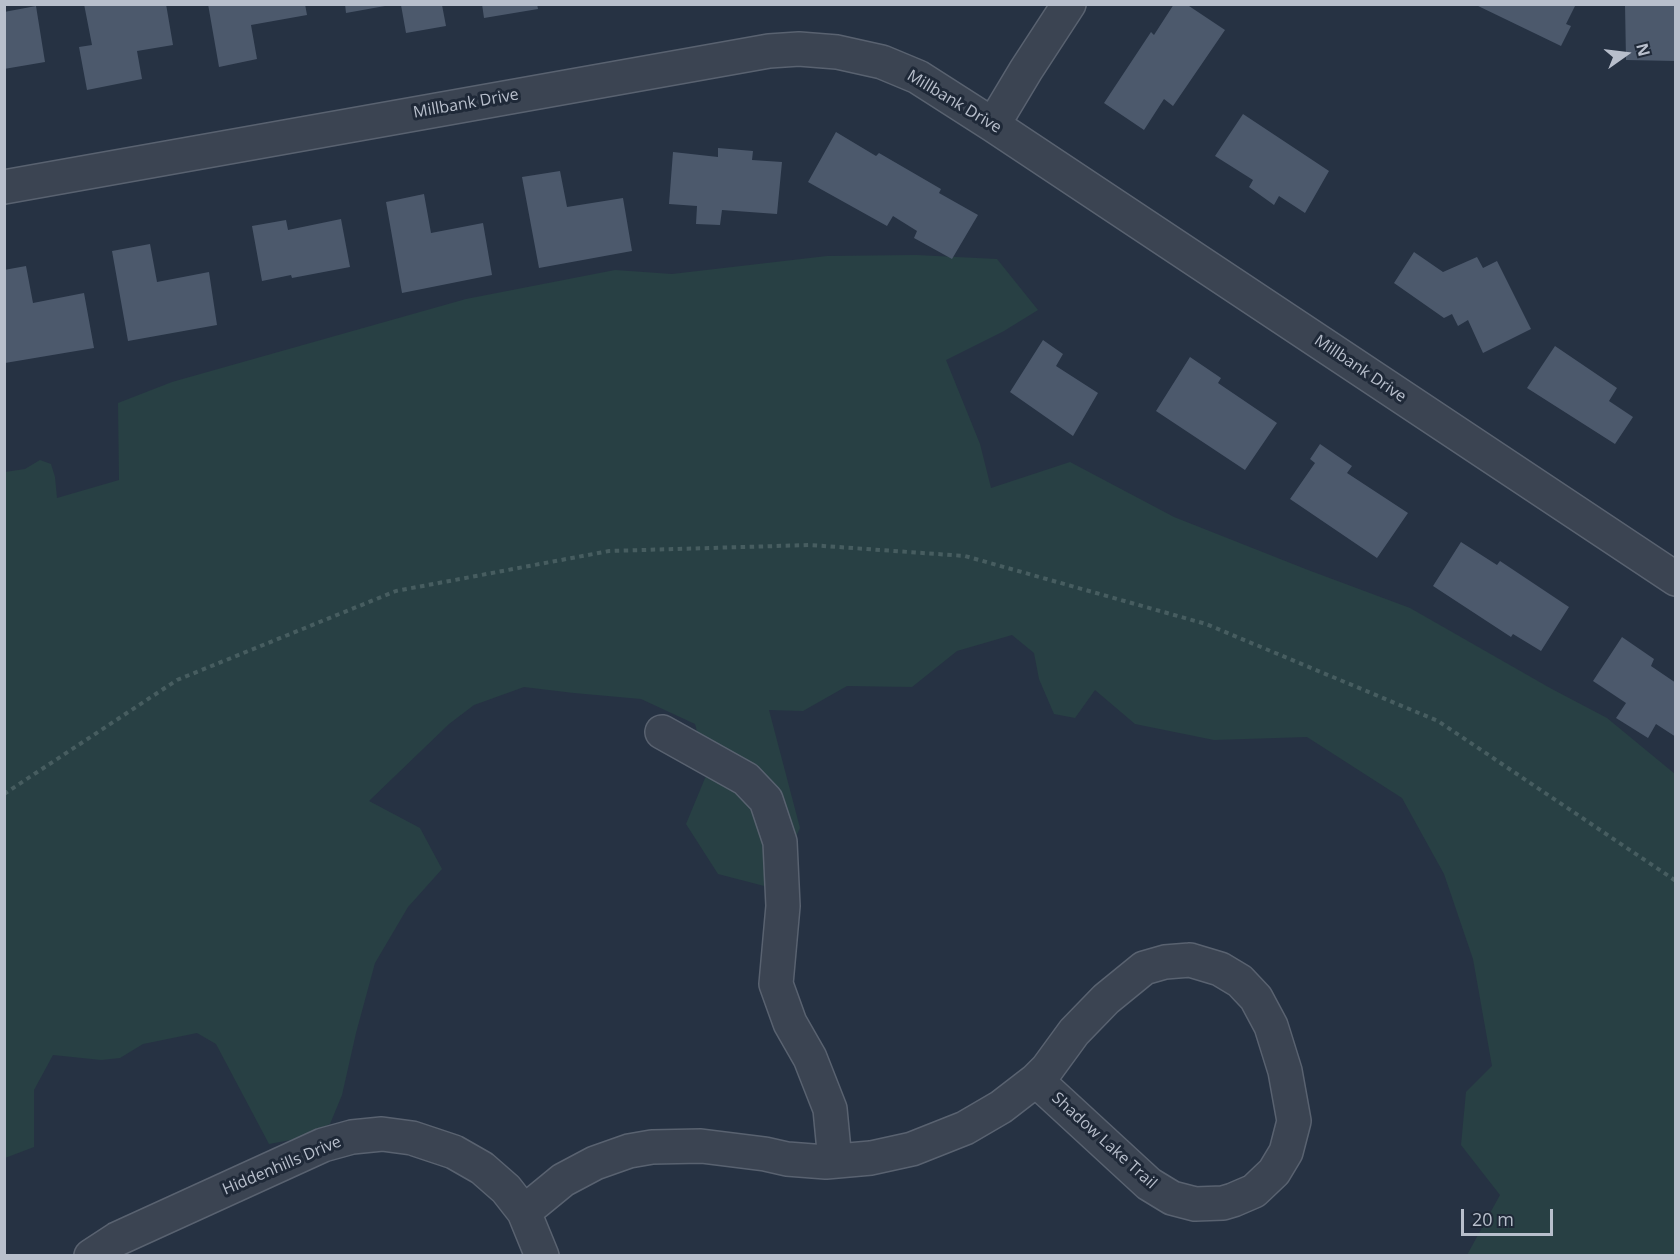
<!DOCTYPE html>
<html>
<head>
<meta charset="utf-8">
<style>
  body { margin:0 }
  #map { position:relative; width:1680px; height:1260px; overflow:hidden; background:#263243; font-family:"Open Sans",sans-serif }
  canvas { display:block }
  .frame { position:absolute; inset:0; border:6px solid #b8bfcc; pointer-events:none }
  .north { position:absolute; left:1596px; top:24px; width:60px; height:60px; -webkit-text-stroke:4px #1f2938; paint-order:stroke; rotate:76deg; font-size:16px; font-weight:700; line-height:24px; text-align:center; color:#b8bfcc }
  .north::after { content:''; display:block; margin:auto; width:21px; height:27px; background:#b8bfcc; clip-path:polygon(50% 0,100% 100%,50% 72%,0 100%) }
  .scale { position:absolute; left:1461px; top:1209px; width:92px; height:27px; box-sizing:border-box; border:3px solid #b8bfcc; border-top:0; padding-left:8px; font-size:18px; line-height:21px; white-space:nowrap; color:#b8bfcc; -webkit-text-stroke:4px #1f2938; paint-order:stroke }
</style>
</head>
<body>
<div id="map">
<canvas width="1680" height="1260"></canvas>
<div class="frame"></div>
<div class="north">N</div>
<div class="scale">20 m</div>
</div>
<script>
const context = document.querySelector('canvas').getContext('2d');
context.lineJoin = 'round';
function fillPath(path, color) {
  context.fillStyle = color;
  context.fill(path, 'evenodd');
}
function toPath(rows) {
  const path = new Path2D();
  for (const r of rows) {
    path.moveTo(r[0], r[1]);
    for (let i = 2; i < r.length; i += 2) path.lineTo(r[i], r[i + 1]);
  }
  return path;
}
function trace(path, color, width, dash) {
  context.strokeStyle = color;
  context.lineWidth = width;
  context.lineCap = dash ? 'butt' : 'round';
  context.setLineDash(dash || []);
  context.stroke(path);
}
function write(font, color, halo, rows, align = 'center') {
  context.font = font + ' "Open Sans",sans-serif';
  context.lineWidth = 6;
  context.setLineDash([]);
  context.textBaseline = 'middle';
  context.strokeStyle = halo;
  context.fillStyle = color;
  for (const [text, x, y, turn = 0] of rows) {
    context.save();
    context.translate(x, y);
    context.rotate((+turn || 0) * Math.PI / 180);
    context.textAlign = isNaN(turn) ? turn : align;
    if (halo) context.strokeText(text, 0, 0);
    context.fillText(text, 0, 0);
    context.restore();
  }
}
fillPath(toPath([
  [916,255,997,259,1038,310,1004,331,946,360,980,444,991,488,1070,462,1174,517,1308,570,1410,608,1550,688,1607,718,1675,774,1675,1255,1467,1255,1500,1195,1461,1145,1466,1092,1492,1066,1473,959,1444,874,1402,798,1307,737,1214,740,1135,724,1095,690,1075,718,1054,714,1039,679,1034,653,1012,635,957,651,912,687,847,686,803,711,769,710,800,828,772,888,718,874,686,824,708,771,695,724,641,699,574,693,524,687,474,705,449,724,369,801,420,828,442,869,408,907,375,963,356,1033,342,1095,330,1124,296,1139,269,1144,216,1044,197,1033,143,1044,120,1058,101,1060,53,1055,34,1090,34,1147,5,1158,5,472,25,469,40,460,51,464,55,477,57,498,119,480,118,403,172,382,466,299,615,270,672,274,827,256]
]), '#284044');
fillPath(toPath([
  [84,4,166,4,173,45,137,51,142,79,87,90,79,47,92,45],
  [208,4,305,4,307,15,251,25,257,59,219,67],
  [345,4,385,4,385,6,346,13],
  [482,4,537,4,538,9,484,18],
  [1174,4,1186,4,1225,30,1173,106,1164,99,1144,130,1104,103,1151,32,1154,35],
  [1474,4,1576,4,1566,24,1571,26,1561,46],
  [1625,4,1676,5,1676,61,1626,60],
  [401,5,442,5,446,26,406,33],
  [36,6,45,62,4,69,4,12],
  [1243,114,1329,171,1305,213,1279,196,1274,205,1249,187,1253,180,1215,156],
  [836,132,876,156,879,153,941,189,939,193,978,215,952,259,914,238,917,231,893,216,887,226,808,182],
  [718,148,753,151,752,160,782,162,777,214,722,210,720,225,696,224,697,206,669,204,673,152,718,157],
  [560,171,567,207,623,198,632,251,539,268,522,177],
  [424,194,431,233,483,223,492,275,402,293,386,202],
  [341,219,350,267,292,278,291,275,262,281,252,226,286,220,288,230],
  [150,244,157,282,209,272,217,325,128,341,112,251],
  [1414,252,1443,272,1477,257,1483,268,1497,261,1531,329,1483,353,1468,320,1458,326,1452,314,1444,318,1394,283],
  [26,266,33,303,84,293,94,348,5,363,4,270],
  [1043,340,1063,354,1056,366,1098,393,1073,436,1010,392],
  [1555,346,1617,388,1609,401,1633,417,1615,444,1527,388],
  [1190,357,1221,378,1218,383,1277,423,1245,470,1156,411],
  [1320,444,1352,466,1347,473,1408,513,1377,558,1290,499,1315,463,1310,459],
  [1461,542,1497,565,1500,561,1569,607,1541,651,1513,634,1511,637,1433,586],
  [1622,637,1654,659,1651,666,1676,683,1676,737,1656,724,1648,738,1616,718,1626,703,1593,681]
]), '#4c596c');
const minor = toPath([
  [993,125,1026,70,1069,4],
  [4,187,769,51,799,49,837,52,882,62,918,77,993,125,1676,579],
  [662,732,746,779,766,800,780,842,783,906,776,984,790,1023,810,1058,830,1109,835,1161],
  [1190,960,1220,969,1240,981,1256,998,1271,1026,1285,1071,1294,1121,1286,1152,1274,1172,1254,1191,1233,1200,1223,1203,1195,1204,1172,1198,1149,1184,1036,1080,1047,1069,1074,1032,1106,999,1144,968,1165,962,1190,960],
  [524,1212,563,1180,595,1163,629,1151,652,1147,701,1146,765,1154,787,1159,826,1162,871,1158,912,1149,965,1128,1001,1107,1036,1080],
  [91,1256,117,1239,323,1145,352,1137,382,1134,412,1138,454,1152,482,1168,506,1189,524,1212,542,1256]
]);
trace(minor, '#596270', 36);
trace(toPath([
  [4,794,177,680,396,591,609,551,810,545,965,556,1206,624,1438,721,1676,881]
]), '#475d60', 4, [4.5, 4.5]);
trace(minor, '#3b4452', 33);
write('16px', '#b8bfcc', '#1f2938', [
  ["Millbank Drive",954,102,31],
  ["Millbank Drive",466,104,-10],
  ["Millbank Drive",1360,369,34],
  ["Shadow Lake Trail",1104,1141,42],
  ["Hiddenhills Drive",282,1166,-23]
]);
</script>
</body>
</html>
